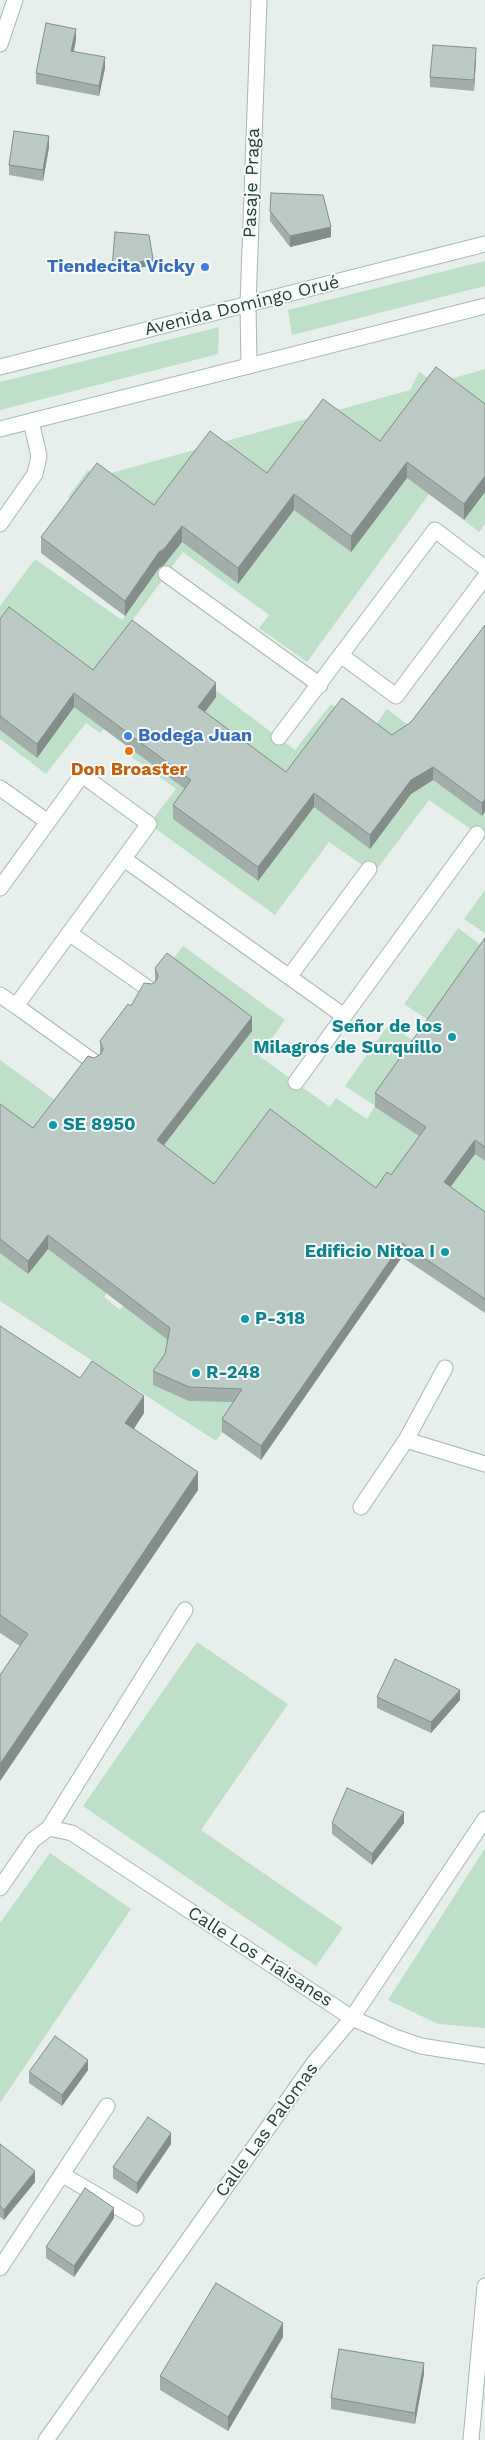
<!DOCTYPE html>
<html>
<head>
<meta charset="utf-8">
<style>
  body { margin:0 }
  canvas { display:block; background:#e6efeb }
</style>
</head>
<body>
<canvas width="485" height="2440"></canvas>
<script>
const context = document.querySelector('canvas').getContext('2d');
context.lineJoin = 'round';
function fillPath(path, color) {
  context.fillStyle = color;
  context.fill(path, 'evenodd');
}
function toPath(rows) {
  const path = new Path2D();
  for (const r of rows) {
    path.moveTo(r[0], r[1]);
    for (let i = 2; i < r.length; i += 2) path.lineTo(r[i], r[i + 1]);
  }
  return path;
}
function trace(path, color, width, dash) {
  context.strokeStyle = color;
  context.lineWidth = width;
  context.lineCap = dash ? 'butt' : 'round';
  context.setLineDash(dash || []);
  context.stroke(path);
}
function write(font, color, halo, rows, align = 'center') {
  context.font = font + ' "Work Sans",sans-serif';
  context.lineWidth = 4;
  context.setLineDash([]);
  context.textBaseline = 'middle';
  context.strokeStyle = halo;
  context.fillStyle = color;
  for (const [text, x, y, turn = 0] of rows) {
    context.save();
    context.translate(x, y);
    context.rotate((+turn || 0) * Math.PI / 180);
    context.textAlign = isNaN(turn) ? turn : align;
    if (halo) context.strokeText(text, 0, 0);
    context.fillText(text, 0, 0);
    context.restore();
  }
}
fillPath(toPath([
  [485,261,485,286,292,335,288,310],
  [219,327,218,354,0,410,0,382],
  [485,369,485,420,379,457,154,521,78,504,68,497,88,470,97,477,410,390,419,372,436,383],
  [485,463,485,524,479,532,464,520,482,496],
  [407,478,429,494,307,662,259,628,269,615,183,552,129,625,295,750,331,704,342,712,286,786,173,818,257,881,280,822,295,832,314,807,393,789,407,800,426,775,482,816,485,812,485,839,429,800,374,873,329,842,275,915,149,824,176,789,129,755,133,751,160,771,178,747,104,692,0,632,0,606,35,559,122,620,143,592,129,582,148,557,163,567,182,542,238,584,294,510,373,492,388,503],
  [61,697,104,729,100,733,86,723,46,774,0,739,0,730],
  [387,709,415,730,398,753,370,733],
  [485,890,485,933,464,919],
  [458,928,485,948,434,1024,404,1004],
  [183,946,285,1020,259,1056,330,1107,336,1098,367,1119,375,1106,345,1086,389,1024,419,1045,426,1141,216,1441,0,1301,0,1060,62,1105,113,1285,104,1297,120,1310,215,1197,146,1147,176,1130,213,1081,218,1045,233,1055,251,1031,167,967],
  [475,1154,485,1161,485,1226,444,1197],
  [197,1642,288,1704,201,1830,343,1928,316,1966,83,1806],
  [485,1848,485,2028,438,2024,388,2000],
  [50,1853,131,1909,0,2103,0,1923]
]), '#bfe0c8');
const pedestrian = toPath([
  [49,1828,72,1833,352,2018],
  [0,1888,33,1840,49,1828,185,1610]
]);
const minor = toPath([
  [249,366,248,304,259,0],
  [0,524,35,474,39,456,31,421],
  [166,574,320,685],
  [342,656,396,696,485,577],
  [279,737,435,530,485,568],
  [0,788,48,822],
  [124,859,344,1016],
  [0,888,82,775,149,824,16,1006,0,995],
  [69,933,149,989],
  [289,977,369,869],
  [16,1006,94,1062],
  [296,1082,477,834],
  [406,1440,445,1368],
  [361,1507,406,1440,485,1464],
  [352,2018,395,2037,421,2046,485,2056],
  [63,2175,136,2218],
  [0,2268,107,2106],
  [46,2440,314,2063,352,2018,485,1819],
  [471,2440,485,2286]
]);
const tertiary = toPath([
  [0,44,15,0]
]);
const secondary = toPath([
  [0,367,485,244],
  [0,429,485,306]
]);
trace(pedestrian, '#a8b8b2', 17);
trace(minor, '#a8b8b2', 17);
trace(tertiary, '#a8b8b2', 17);
trace(secondary, '#a4bbb3', 17);
trace(pedestrian, '#fff', 15);
trace(minor, '#fff', 15);
trace(tertiary, '#fff', 15);
trace(secondary, '#fff', 15);
fillPath(toPath([
  [76,40,74,51,105,68,99,96,36,84,36,73],
  [476,59,474,91,430,87,430,77],
  [49,147,43,181,9,175,9,165],
  [270,211,331,237,290,247,270,221],
  [485,404,485,492,464,520,407,478,351,552,294,510,238,584,182,542,164,565,159,568,125,616,41,553,41,537,380,441],
  [0,619,93,670,216,697,205,712,286,772,392,735,411,722,485,625,482,816,433,780,411,794,370,849,314,807,258,881,173,819,173,805,185,789,74,707,37,758,0,730],
  [485,938,485,1161,475,1154,450,1187,485,1212,485,1313,402,1257,261,1460,222,1432,222,1419,233,1402,189,1401,153,1385,153,1371,165,1354,168,1340,48,1249,28,1274,0,1253,0,1104,33,1128,94,1058,100,1055,100,1041,131,1006,155,982,155,968,252,1031,164,1145,214,1184,376,1188,391,1175,419,1136,375,1107,375,1093],
  [0,1326,80,1378,144,1413,134,1429,198,1490,0,1781,0,1675,20,1646,0,1633],
  [377,1697,460,1700,431,1733,377,1708],
  [332,1823,404,1823,372,1865,332,1834],
  [88,2070,62,2106,29,2083,29,2072],
  [0,2144,35,2182,4,2220,0,2217],
  [171,2144,137,2194,113,2178,113,2167],
  [114,2218,74,2277,46,2258,46,2247],
  [283,2337,228,2431,160,2390,160,2376],
  [424,2374,415,2424,331,2409,331,2398]
]), '#a1aea9');
fillPath(toPath([
  [76,29,76,40,71,61,71,51],
  [476,48,476,59,474,91,474,80],
  [105,57,105,68,99,96,99,86],
  [49,136,49,147,43,181,43,170],
  [331,227,331,237,290,247,290,236],
  [153,259,153,265,112,274,112,268],
  [407,462,407,478,351,552,351,536],
  [485,476,485,492,464,520,464,504],
  [294,494,294,510,238,584,238,568],
  [182,526,182,542,164,565,159,568,125,616,125,601,159,552],
  [216,683,216,697,198,721,198,707],
  [74,693,74,707,37,758,37,744],
  [433,767,433,780,411,794,370,849,370,835,411,780],
  [314,793,314,807,258,881,258,867],
  [485,799,485,812,482,816,482,803],
  [252,1017,252,1031,157,1154,157,1140],
  [475,1140,475,1154,444,1196,444,1182],
  [48,1235,48,1249,28,1274,28,1261],
  [402,1243,402,1257,261,1460,261,1446],
  [144,1396,144,1413,125,1441,125,1423],
  [198,1472,198,1490,0,1781,0,1764],
  [460,1690,460,1700,431,1733,431,1722],
  [404,1812,404,1823,372,1865,372,1854],
  [88,2060,88,2070,62,2106,62,2095],
  [171,2133,171,2144,137,2194,137,2183],
  [35,2171,35,2182,4,2220,4,2210],
  [114,2208,114,2218,74,2277,74,2266],
  [283,2323,283,2337,228,2431,228,2417],
  [424,2363,424,2374,415,2424,415,2413]
]), '#838d89');
const building = toPath([
  [46,23,76,29,71,51,105,57,99,86,36,73,46,23],
  [433,45,476,48,474,80,430,77,433,45],
  [14,131,49,136,43,170,9,165,14,131],
  [271,193,323,195,331,227,290,236,270,211,271,193],
  [115,232,149,235,153,259,112,268,115,232],
  [436,367,485,404,485,476,464,504,407,462,351,536,294,494,238,568,182,526,164,549,159,552,125,601,41,537,97,463,154,505,210,431,267,473,323,399,380,441,436,367],
  [9,607,93,670,132,620,216,683,198,707,286,772,342,698,392,735,411,722,485,625,485,799,482,803,433,767,411,780,370,835,314,793,258,867,173,805,191,780,74,693,37,744,0,716,0,619,9,607],
  [485,938,485,1147,475,1140,444,1182,485,1212,485,1299,402,1243,261,1446,222,1419,242,1389,189,1387,153,1371,165,1354,170,1328,48,1235,28,1261,0,1239,0,1104,33,1128,88,1056,94,1058,101,1054,103,1049,100,1041,128,1004,131,1006,144,983,152,984,156,981,158,976,155,968,167,953,252,1017,157,1140,214,1184,270,1109,376,1188,387,1172,391,1175,426,1127,375,1093,485,938],
  [0,1326,80,1378,92,1361,144,1396,125,1423,198,1472,0,1764,0,1675,28,1634,0,1615,0,1326],
  [395,1659,460,1690,431,1722,377,1697,395,1659],
  [347,1788,404,1812,372,1854,332,1823,347,1788],
  [55,2036,88,2060,62,2095,29,2072,55,2036],
  [148,2117,171,2133,137,2183,113,2167,148,2117],
  [0,2144,35,2171,4,2210,0,2206,0,2144],
  [85,2188,114,2208,74,2266,46,2247,85,2188],
  [216,2283,283,2323,228,2417,160,2376,216,2283],
  [339,2349,424,2363,415,2413,331,2398,339,2349]
]);
fillPath(building, '#bbcac4');
trace(building, '#838d89', 1);
for (const [x, y, r, color] of [
  [205,267,5,"#3f7fe0"],
  [128,736,5,"#3f7fe0"],
  [129,751,5,"#e8710a"],
  [452,1037,5,"#0f9aa8"],
  [53,1125,5,"#0f9aa8"],
  [445,1252,5,"#0f9aa8"],
  [245,1319,5,"#0f9aa8"],
  [196,1373,5,"#0f9aa8"]
]) {
  const dot = new Path2D();
  dot.arc(x, y, r, 0, 2 * Math.PI);
  context.fillStyle = color;
  context.fill(dot);
  trace(dot, '#f7fbf9', 2);
}
write('18px', '#24423a', '#f7fbf9', [
  ["Pasaje Praga",252,183,-88],
  ["Avenida Domingo Orué",242,306,-14],
  ["Calle Los Fiaisanes",260,1957,33],
  ["Calle Las Palomas",267,2130,-54]
]);
write('bold 18px', '#366cbe', '#f7fbf9', [
  ["Tiendecita Vicky",195,267],
  ["Bodega Juan",138,736,"left"]
], 'right');
write('bold 18px', '#c56008', '#f7fbf9', [
  ["Don Broaster",129,770]
]);
write('bold 18px', '#0d838f', '#f7fbf9', [
  ["Señor de los",442,1027,"right"],
  ["Milagros de Surquillo",442,1048,"right"],
  ["SE 8950",63,1125],
  ["Edificio Nitoa I",435,1252,"right"],
  ["P-318",255,1319],
  ["R-248",206,1373]
], 'left');
</script>
</body>
</html>
